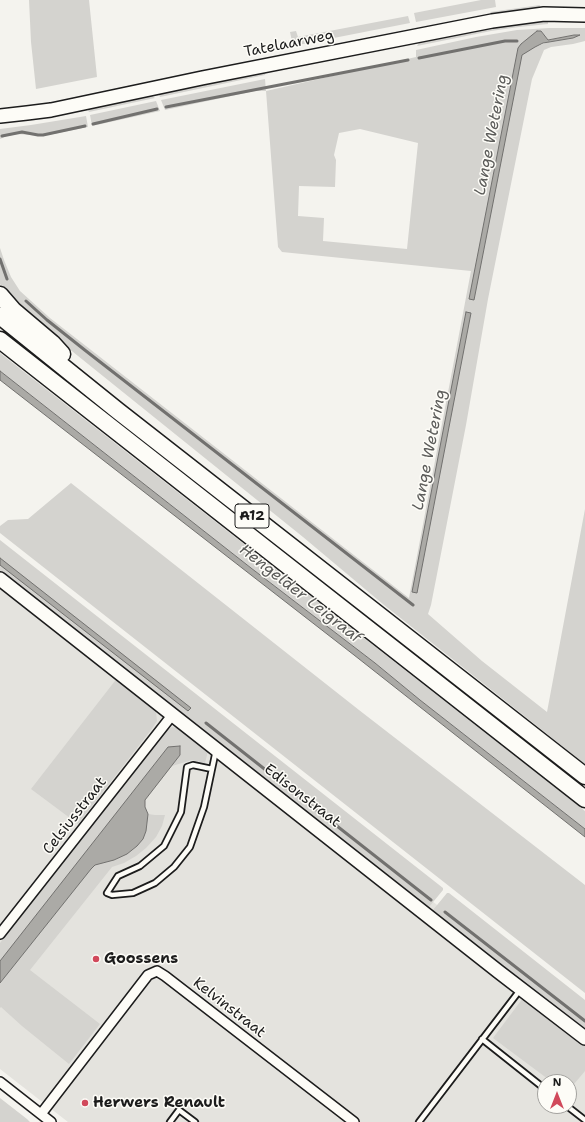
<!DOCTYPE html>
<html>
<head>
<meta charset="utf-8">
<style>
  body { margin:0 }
  #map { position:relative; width:585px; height:1122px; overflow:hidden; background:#f4f3ee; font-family:"Shantell Sans",sans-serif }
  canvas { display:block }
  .north { position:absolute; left:537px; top:1074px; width:40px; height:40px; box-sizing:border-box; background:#fdfcf7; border:1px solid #a3a29f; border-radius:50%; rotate:0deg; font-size:11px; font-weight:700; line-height:16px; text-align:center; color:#1c1c1c }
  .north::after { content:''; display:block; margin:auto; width:14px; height:18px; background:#d1495b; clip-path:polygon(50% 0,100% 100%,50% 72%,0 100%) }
</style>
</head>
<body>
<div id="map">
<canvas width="585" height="1122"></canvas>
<div class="north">N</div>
</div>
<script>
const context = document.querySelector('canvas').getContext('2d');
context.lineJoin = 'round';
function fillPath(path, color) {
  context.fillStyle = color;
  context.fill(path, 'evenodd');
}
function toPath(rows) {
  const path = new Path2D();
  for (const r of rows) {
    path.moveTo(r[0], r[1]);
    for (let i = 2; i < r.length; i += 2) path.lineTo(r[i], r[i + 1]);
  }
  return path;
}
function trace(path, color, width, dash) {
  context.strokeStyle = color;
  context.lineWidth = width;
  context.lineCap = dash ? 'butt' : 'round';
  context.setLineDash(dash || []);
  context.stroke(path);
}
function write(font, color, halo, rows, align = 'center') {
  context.font = font + ' "Shantell Sans",sans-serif';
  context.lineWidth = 3;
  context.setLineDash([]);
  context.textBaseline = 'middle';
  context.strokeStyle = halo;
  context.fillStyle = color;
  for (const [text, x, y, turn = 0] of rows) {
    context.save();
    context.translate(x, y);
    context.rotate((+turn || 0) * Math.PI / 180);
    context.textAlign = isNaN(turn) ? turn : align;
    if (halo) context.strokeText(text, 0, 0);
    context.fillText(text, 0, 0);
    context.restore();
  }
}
fillPath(toPath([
  [0,562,585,1021,585,1122,68,1122,0,1069],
  [545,1082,569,1082,569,1106,545,1106]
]), '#e4e3de');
fillPath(toPath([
  [29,0,89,0,97,77,36,89,31,42],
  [481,0,495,0,496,7,416,22,414,13],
  [540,5,538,10,493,16,490,12],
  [408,16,410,23,293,46,290,32,296,31,298,37],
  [548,20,548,24,519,27,491,31,417,46,421,40,500,25],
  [549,28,585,28,585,41,573,44,551,47,544,50,532,79,488,299,466,425,431,605,428,614,482,661,547,712,585,509,585,764,384,605,303,537,47,331,9,296,0,284,0,248,4,260,11,277,20,291,50,318,409,598,471,271,282,252,278,247,266,91,255,91,165,110,161,100,265,79,266,91,416,57,416,50,476,37,517,30],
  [541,31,547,40,574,35,573,38,548,42,535,47,522,43],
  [360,129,418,143,407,249,323,241,324,218,298,216,299,186,335,187,336,160,334,155,339,133],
  [266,71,265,75,160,97,159,95,161,92],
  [151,95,155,98,89,112,88,110],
  [156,101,160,111,92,126,90,115],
  [86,116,88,127,43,136,17,134,7,136,0,139,0,129,31,125],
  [0,353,585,811,585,829,420,700,375,663,251,568,0,371],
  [71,483,359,710,585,885,585,993,0,533,0,526,8,520,28,519],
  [0,540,443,888,443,890,429,907,427,907,0,573],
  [118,677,153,705,156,712,157,721,151,730,78,824,31,789],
  [172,727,178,728,183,731,208,751,205,763,192,760,172,766,180,755,180,746,168,747,0,961,0,943,134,772,165,731],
  [148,814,155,815,165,815,162,826,156,837,146,848,136,856,124,863,112,867,30,970,100,1024,69,1064,22,1026,1,1007,0,1008,0,983,91,869,95,865,114,860,127,854,137,846,143,839,146,831],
  [447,893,449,893,585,1000,585,1031,434,913,433,910],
  [523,998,585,1046,585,1071,569,1090,569,1082,552,1082,493,1038],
  [0,1098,27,1119,30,1122,0,1122]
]), '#d4d3cf');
const water = toPath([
  [537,31,541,31,548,40,574,35,580,35,573,38,543,43,535,47,522,55,474,300,469,299,518,48,521,44,537,31],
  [466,312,471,313,417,593,412,592,466,312],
  [0,371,251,568,375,663,420,700,585,829,585,837,354,655,0,380,0,371],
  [0,558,191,708,188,711,0,565,0,558],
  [180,746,180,755,145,800,145,807,148,814,146,831,143,839,137,846,127,854,114,860,95,865,91,869,0,983,0,961,168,747,180,746]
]);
fillPath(water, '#abaaa6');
trace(water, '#72716f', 1);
trace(toPath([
  [419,58,505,41,517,41],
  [166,107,408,60],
  [93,124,157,109],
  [2,136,22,132,38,135,43,135,85,126],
  [0,259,7,279],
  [26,301,47,320,86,351,413,605],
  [206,723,431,900],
  [445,912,585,1021]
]), '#72716f', 3);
const lane = toPath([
  [212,769,193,765,187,767,181,812,164,846,140,866,118,876,107,893,112,895,133,893,155,883,174,867,190,847,204,807,216,750],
  [482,1039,545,1089],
  [567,1106,585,1120],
  [170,1122,179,1110,195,1122],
  [419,1122,520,990]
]);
const street = toPath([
  [0,934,173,714],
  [0,1082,51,1122],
  [41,1114,148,975,157,971,165,976,354,1122]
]);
const secondary = toPath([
  [0,116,27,113,51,110,202,78,492,21,544,14,585,15],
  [0,579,499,972,585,1038]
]);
const highway = toPath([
  [0,295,13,310,52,343,62,354],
  [0,316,118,411,585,776],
  [0,340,585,799]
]);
trace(lane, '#1c1c1c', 8);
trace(street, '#1c1c1c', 12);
trace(secondary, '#1c1c1c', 16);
trace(highway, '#1c1c1c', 19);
trace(lane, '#fdfcf7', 4.5);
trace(street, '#fdfcf7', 9);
trace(secondary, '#fdfcf7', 13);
trace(highway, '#fdfcf7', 16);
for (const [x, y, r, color] of [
  [96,959,4,"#d1495b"],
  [85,1103,4,"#d1495b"]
]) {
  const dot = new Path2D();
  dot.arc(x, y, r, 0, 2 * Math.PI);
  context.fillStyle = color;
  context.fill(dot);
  trace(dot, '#fdfcf7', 1.5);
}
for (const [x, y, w] of [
  [252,516,34]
]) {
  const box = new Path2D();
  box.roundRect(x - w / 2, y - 12, w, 24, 3);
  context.fillStyle = '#fdfcf7';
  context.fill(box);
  trace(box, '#1c1c1c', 1);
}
write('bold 14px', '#1c1c1c', null, [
  ["A12",252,516]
]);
write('15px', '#1c1c1c', '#fdfcf7', [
  ["Tatelaarweg",289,44,-11],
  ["Edisonstraat",302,796,38],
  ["Celsiusstraat",75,816,-52],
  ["Kelvinstraat",229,1008,38]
]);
write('bold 15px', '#1c1c1c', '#fdfcf7', [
  ["Goossens",104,959],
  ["Herwers Renault",93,1103]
], 'left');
write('italic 16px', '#5c5c5a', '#fdfcf7', [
  ["Lange Wetering",492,135,-79],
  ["Lange Wetering",430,450,-79],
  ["Hengelder Leigraaf",300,594,38]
]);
</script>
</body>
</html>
